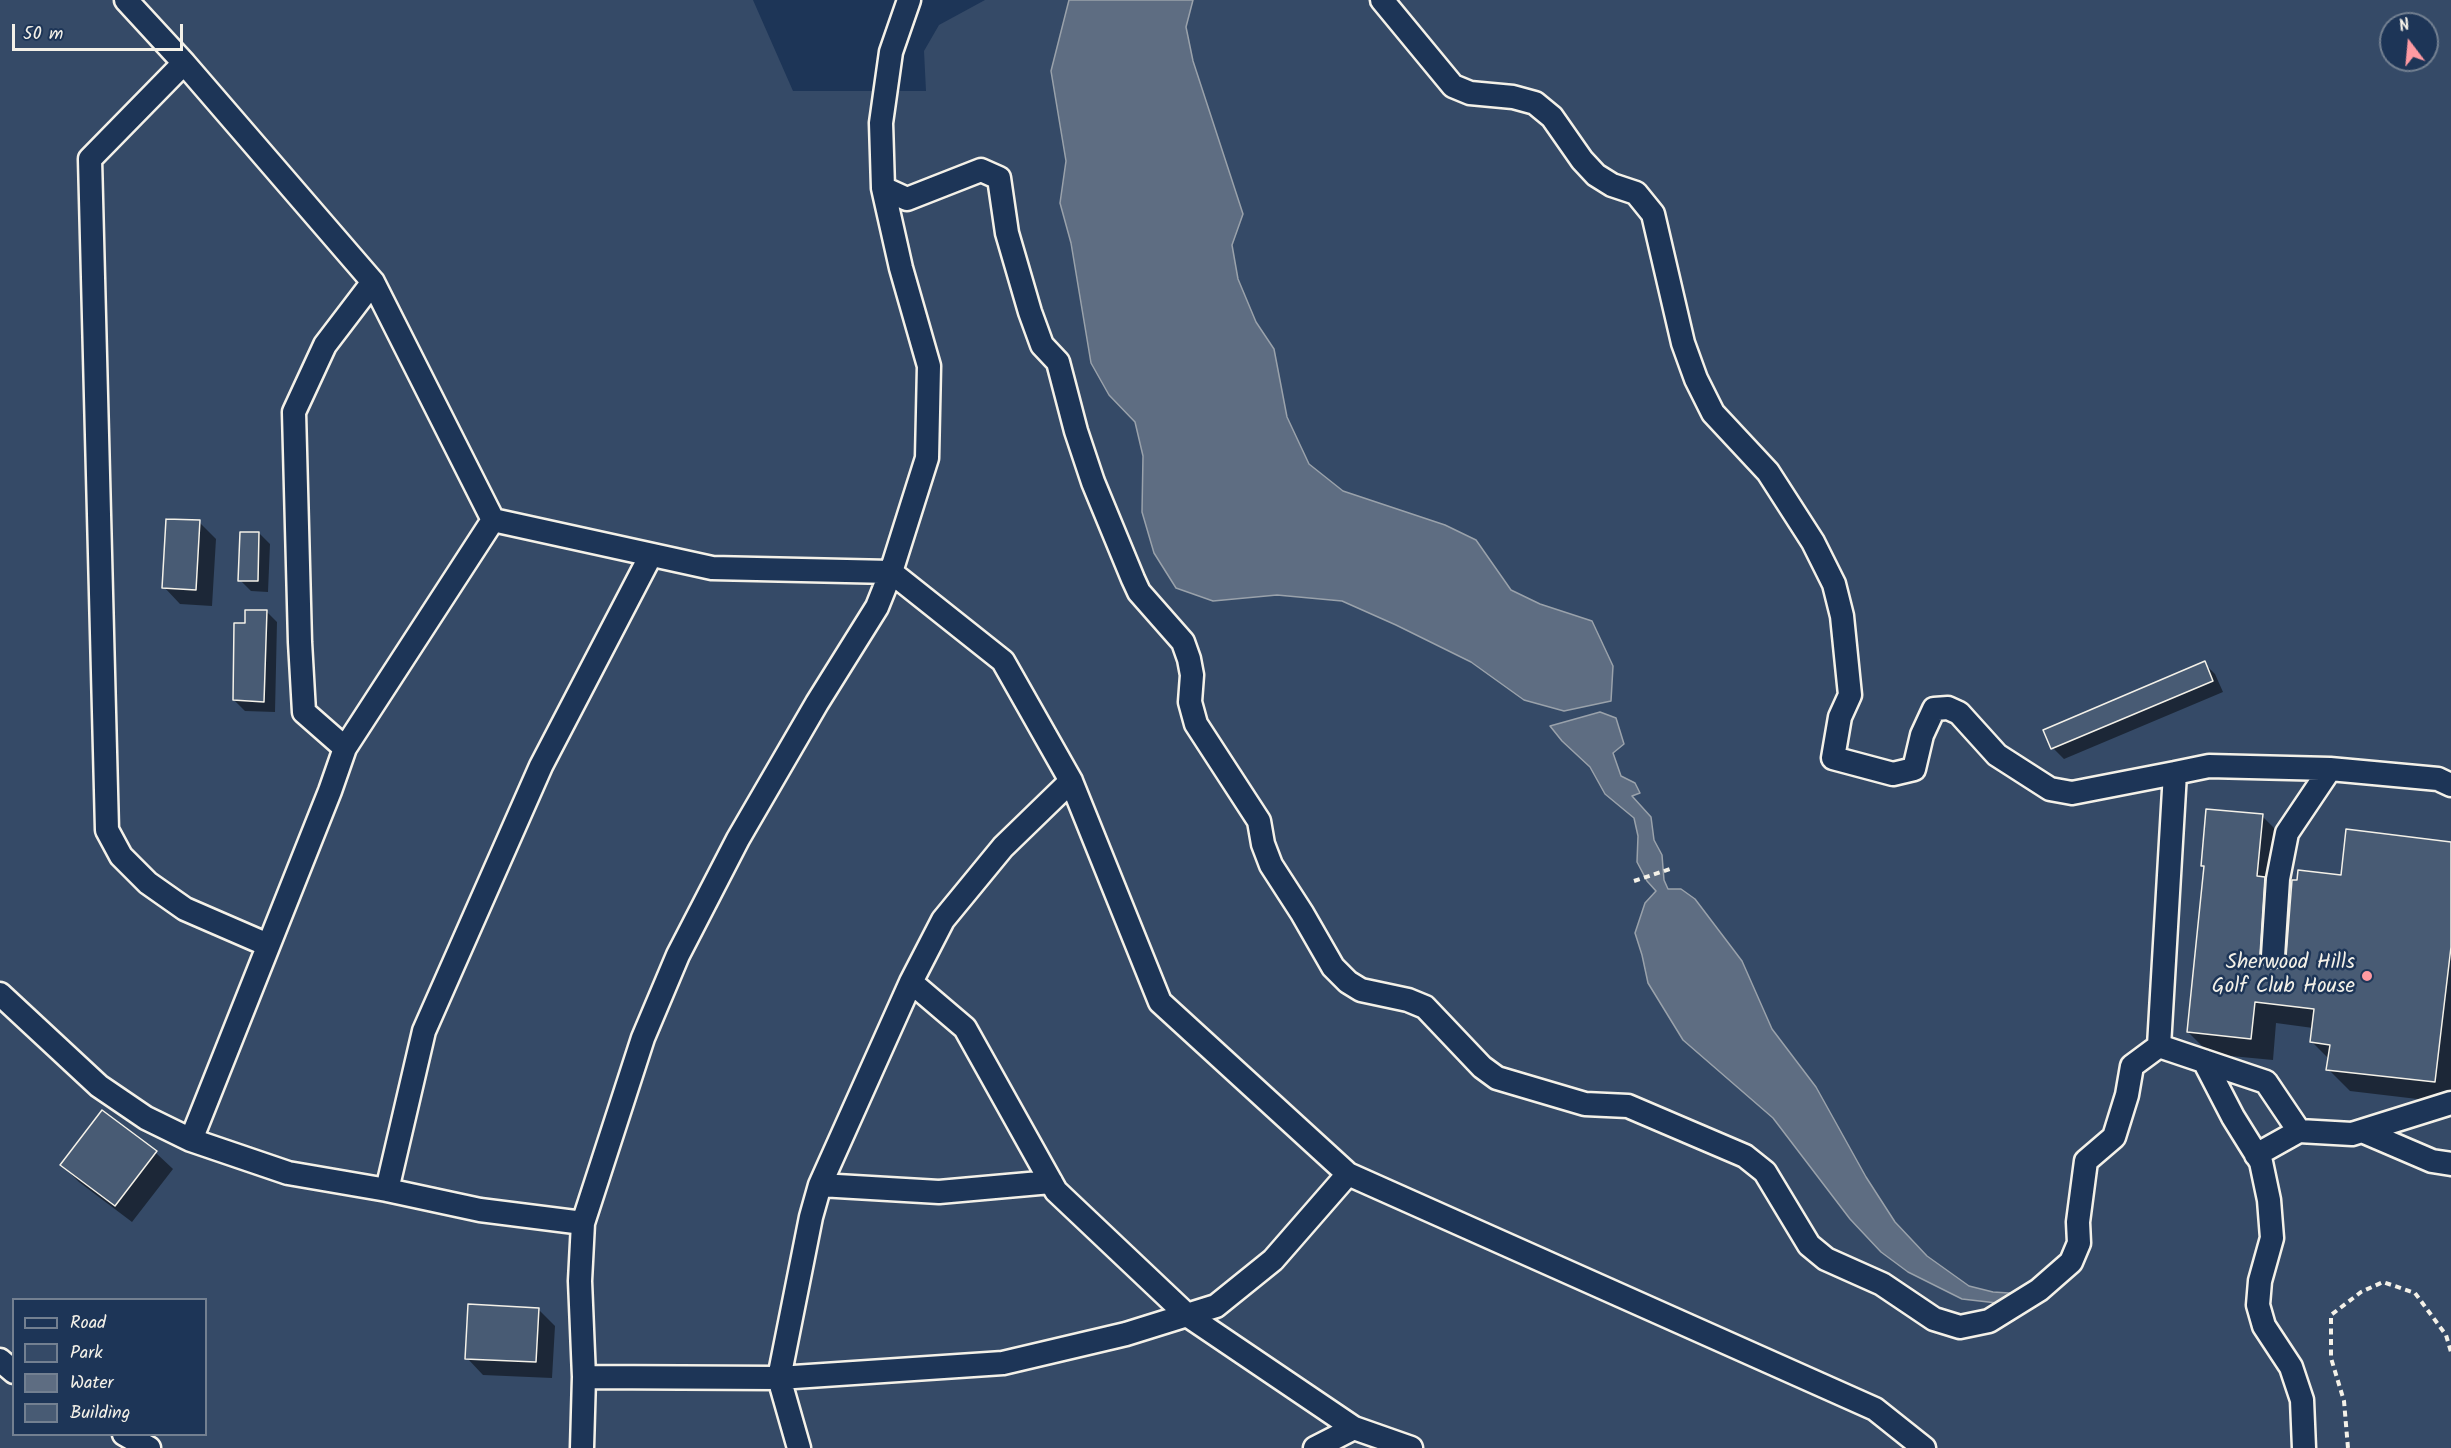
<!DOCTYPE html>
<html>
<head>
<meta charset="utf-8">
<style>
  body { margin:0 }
  #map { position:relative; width:2451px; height:1448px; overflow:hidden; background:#1d3557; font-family:Kalam,sans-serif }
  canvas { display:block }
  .legend { position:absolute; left:12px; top:1298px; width:195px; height:138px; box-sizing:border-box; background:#1d3557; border:2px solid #738091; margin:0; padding:8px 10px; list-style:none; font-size:18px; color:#f4f1e8 }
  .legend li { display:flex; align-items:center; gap:12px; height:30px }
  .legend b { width:30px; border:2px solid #738091 }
  .north { position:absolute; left:2379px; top:12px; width:60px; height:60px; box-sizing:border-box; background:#1d3557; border:2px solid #738091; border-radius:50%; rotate:344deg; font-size:16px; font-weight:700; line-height:24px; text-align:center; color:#f4f1e8 }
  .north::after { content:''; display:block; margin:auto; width:21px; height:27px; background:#ff9aa2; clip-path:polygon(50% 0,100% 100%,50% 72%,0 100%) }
  .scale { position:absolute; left:12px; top:24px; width:171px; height:27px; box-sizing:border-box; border:3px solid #f4f1e8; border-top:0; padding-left:8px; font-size:18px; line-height:21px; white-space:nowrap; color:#f4f1e8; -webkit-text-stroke:4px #1d3557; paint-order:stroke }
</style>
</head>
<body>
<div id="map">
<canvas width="2451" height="1448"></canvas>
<ul class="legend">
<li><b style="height:8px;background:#1d3557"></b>Road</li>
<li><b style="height:16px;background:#354a67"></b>Park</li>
<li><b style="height:16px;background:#5e6d82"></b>Water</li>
<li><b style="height:16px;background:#485b74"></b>Building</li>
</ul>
<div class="north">N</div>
<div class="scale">50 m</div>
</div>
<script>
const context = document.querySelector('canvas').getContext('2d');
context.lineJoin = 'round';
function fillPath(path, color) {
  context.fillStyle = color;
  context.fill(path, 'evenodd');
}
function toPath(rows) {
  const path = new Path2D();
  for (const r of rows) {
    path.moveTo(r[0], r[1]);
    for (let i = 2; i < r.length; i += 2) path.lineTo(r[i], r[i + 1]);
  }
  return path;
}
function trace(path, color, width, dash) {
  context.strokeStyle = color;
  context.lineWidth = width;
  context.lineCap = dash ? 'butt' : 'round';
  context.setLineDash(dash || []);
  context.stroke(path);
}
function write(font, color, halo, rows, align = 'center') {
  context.font = font + ' Kalam,sans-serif';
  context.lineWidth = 5;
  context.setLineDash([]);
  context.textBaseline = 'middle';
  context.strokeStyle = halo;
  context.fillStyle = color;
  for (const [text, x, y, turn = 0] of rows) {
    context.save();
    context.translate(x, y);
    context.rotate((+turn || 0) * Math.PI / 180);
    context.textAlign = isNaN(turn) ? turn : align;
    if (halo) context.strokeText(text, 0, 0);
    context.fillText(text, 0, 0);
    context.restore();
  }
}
fillPath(toPath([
  [0,0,753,0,793,91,926,91,924,51,939,25,985,0,2451,0,2451,1448,0,1448],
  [2391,24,2427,24,2427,60,2391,60],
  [14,1300,206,1300,206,1434,14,1434]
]), '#354a67');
const water = toPath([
  [1069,0,1193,0,1186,27,1193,61,1243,214,1232,245,1238,279,1256,322,1274,349,1287,417,1309,464,1343,491,1445,525,1476,540,1511,590,1540,604,1592,621,1613,666,1611,701,1564,711,1524,700,1471,662,1396,625,1342,601,1277,595,1213,601,1176,588,1154,553,1142,512,1143,456,1135,422,1109,395,1091,363,1071,243,1060,203,1066,161,1051,71,1069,0],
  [1600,712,1616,718,1624,744,1613,753,1621,776,1635,783,1640,793,1632,796,1651,817,1654,840,1662,855,1664,880,1668,889,1681,889,1695,899,1742,961,1772,1029,1816,1087,1866,1177,1895,1222,1927,1256,1969,1286,1993,1292,2025,1294,1997,1303,1962,1299,1908,1272,1881,1252,1850,1219,1773,1118,1683,1040,1648,983,1642,955,1635,933,1645,903,1656,891,1647,881,1637,862,1638,836,1634,818,1605,794,1590,767,1562,741,1550,726,1600,712]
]);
fillPath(water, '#5e6d82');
trace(water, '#9aa2ab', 1.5);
fillPath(toPath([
  [199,522,216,539,212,606,180,604,164,587],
  [259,533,270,544,268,592,251,591,240,580],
  [266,611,277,622,275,712,245,711,234,700,246,625],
  [2204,663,2215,674,2223,692,2064,759,2053,748],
  [2262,816,2284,838,2286,901,2282,967,2342,877,2451,843,2451,1103,2350,1091,2328,1069,2329,1059,2312,1042,2313,1028,2276,1023,2273,1060,2210,1054,2188,1032,2206,868,2202,865],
  [103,1112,156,1153,173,1169,132,1222,79,1182,62,1165],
  [538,1309,555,1326,552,1378,483,1375,467,1358]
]), '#0007');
const building = toPath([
  [166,519,200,520,196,590,162,588,166,519],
  [240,532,259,532,258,581,238,581,240,532],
  [245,610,267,610,264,702,233,700,234,623,245,623,245,610],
  [2205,661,2213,681,2051,749,2043,730,2205,661],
  [2206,809,2263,814,2257,876,2265,877,2260,955,2261,962,2272,969,2279,968,2286,957,2292,880,2297,880,2298,870,2341,875,2346,829,2451,842,2451,947,2435,1082,2326,1070,2330,1045,2310,1042,2314,1009,2255,1002,2251,1039,2187,1032,2204,866,2201,866,2206,809],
  [102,1110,157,1151,115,1206,60,1165,102,1110],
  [468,1304,539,1308,536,1362,465,1359,468,1304]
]);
fillPath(building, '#485b74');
trace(building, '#f4f1e8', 1.5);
const minor = toPath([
  [126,0,184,63,373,282,493,520,712,568,891,572,1003,661,1071,781,1160,1002,1348,1174,1875,1409,1924,1448],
  [1382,0,1453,86,1470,93,1513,97,1535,103,1552,117,1582,160,1596,175,1612,185,1636,193,1653,214,1683,343,1696,379,1713,413,1768,472,1813,542,1834,584,1842,616,1850,695,1840,717,1833,758,1893,774,1914,769,1922,735,1934,709,1948,708,1959,713,1997,755,2050,789,2072,793,2175,773],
  [184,63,90,159,107,830,121,856,148,883,185,909,268,945],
  [883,188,907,199,981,170,999,178,1007,233,1030,312,1042,345,1058,362,1076,431,1093,482,1133,579,1139,592,1183,642,1189,659,1192,675,1190,702,1196,724,1259,821,1263,844,1271,865,1302,913,1333,967,1348,982,1361,990,1408,1000,1425,1007,1482,1067,1497,1078,1585,1104,1628,1106,1745,1156,1765,1172,1809,1245,1826,1259,1882,1284,1934,1319,1960,1327,1989,1321,2039,1290,2071,1262,2079,1243,2078,1222,2086,1161,2114,1137,2127,1095,2132,1066,2159,1046],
  [345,748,304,712,300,642,294,412,325,345,373,282],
  [2451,785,2438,779,2330,769,2209,766,2175,773,2159,1046,2266,1082,2299,1131,2352,1134,2451,1103],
  [2273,956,2278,879,2287,833,2330,769],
  [911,982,965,1028,1056,1191,1187,1315,1354,1428,1411,1448],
  [0,994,99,1086,146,1118,191,1140,288,1173,387,1190,480,1210,583,1223],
  [2204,1061,2233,1117,2261,1162,2269,1200,2272,1238,2260,1281,2258,1305,2264,1326,2291,1367,2302,1400,2304,1448],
  [2362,1131,2432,1161,2451,1164],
  [191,1140,330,791,345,748,493,520],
  [2256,1155,2299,1131],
  [820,1185,939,1192,1051,1182],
  [387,1190,424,1031,541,766,651,555],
  [0,1360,14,1372],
  [584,1377,779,1378,1003,1363,1126,1334,1216,1306,1273,1260,1348,1174],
  [124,1434,149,1448],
  [582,1448,584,1377,580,1281,583,1223,643,1038,678,955,738,839,817,703,877,607,891,572,927,458,929,366,901,268,883,188,882,155,881,123,891,52,909,0],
  [799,1448,779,1378,811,1217,820,1185,911,982,943,920,1003,847,1071,781],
  [1315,1448,1354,1428]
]);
trace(minor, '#f4f1e8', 27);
trace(toPath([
  [1634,881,1670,869],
  [2348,1448,2344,1401,2331,1358,2331,1315,2361,1292,2383,1282,2415,1293,2446,1335,2451,1352]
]), '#f4f1e8', 4, [6, 4.5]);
trace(minor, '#1d3557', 22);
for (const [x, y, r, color] of [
  [2367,976,6,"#ff9aa2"]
]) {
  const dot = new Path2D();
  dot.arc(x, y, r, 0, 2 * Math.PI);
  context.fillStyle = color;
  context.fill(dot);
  trace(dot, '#1d3557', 2);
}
write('21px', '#f4f1e8', '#1d3557', [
  ["Sherwood Hills",2355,964],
  ["Golf Club House",2355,988]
], 'right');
</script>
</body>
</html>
